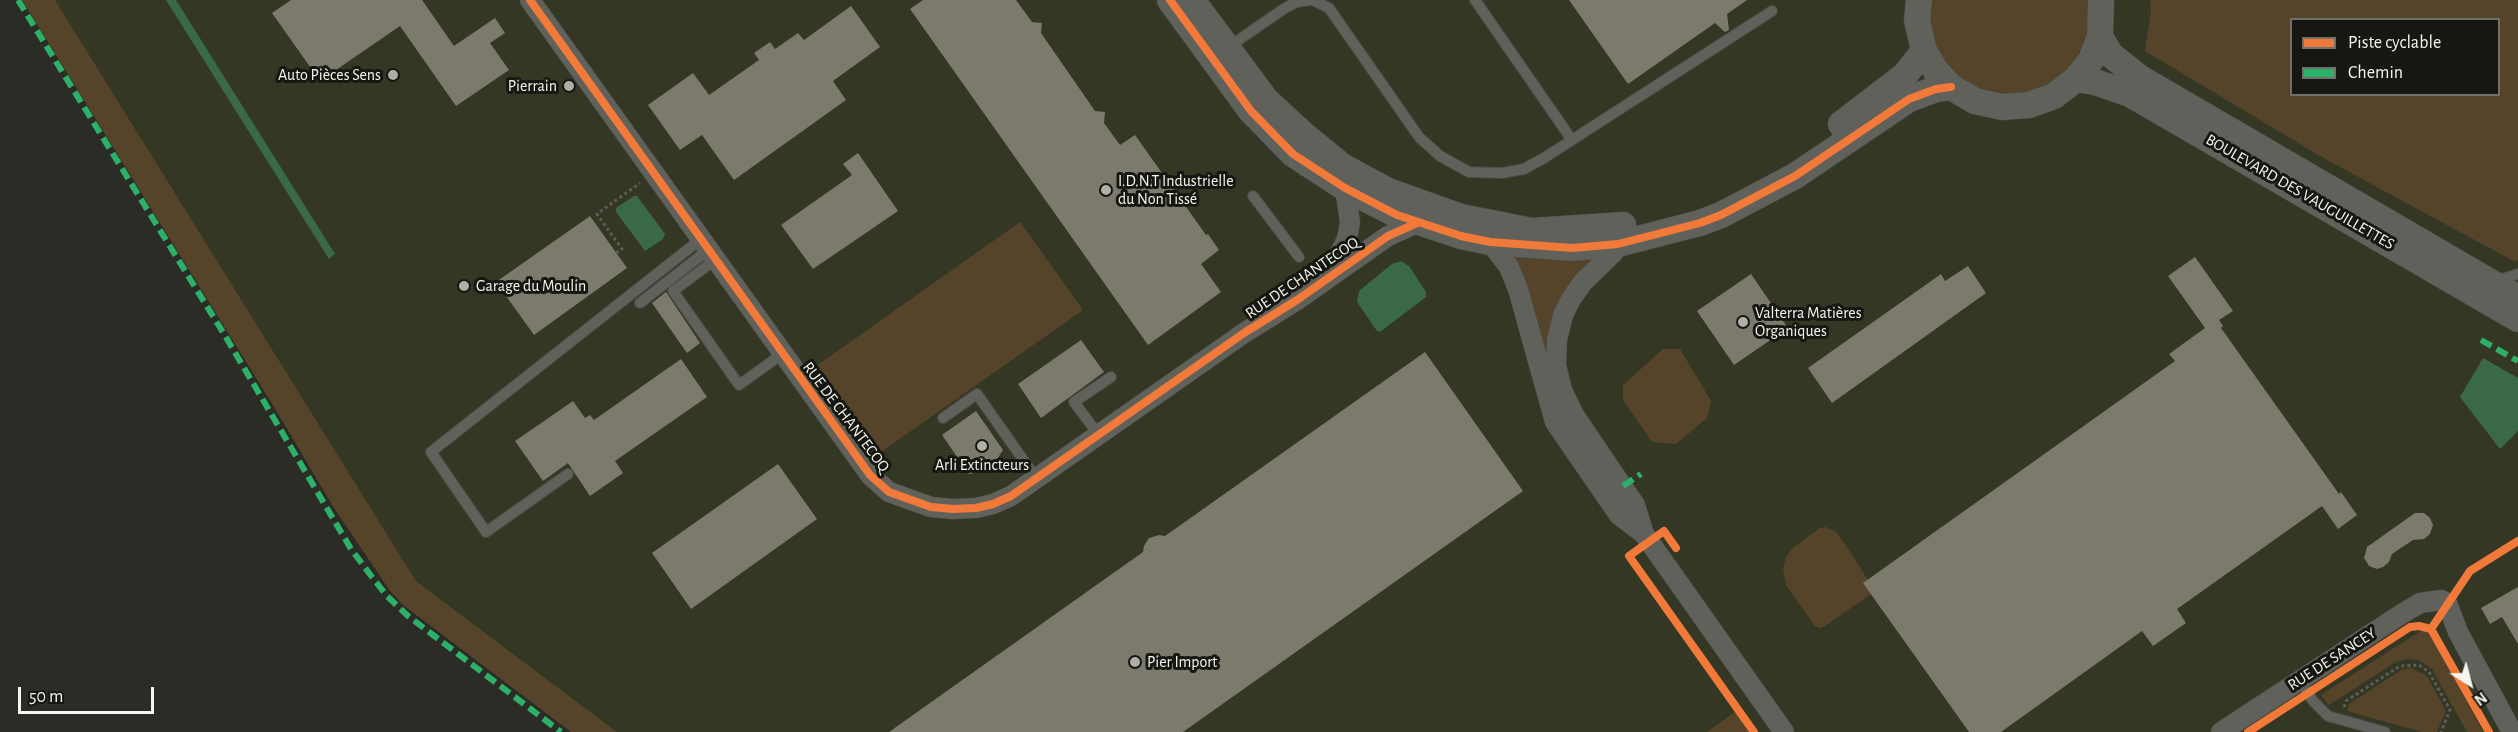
<!DOCTYPE html>
<html>
<head>
<meta charset="utf-8">
<style>
  body { margin:0 }
  #map { position:relative; width:2518px; height:732px; overflow:hidden; background:#2b2c26; font-family:"Alegreya Sans",sans-serif }
  canvas { display:block }
  .legend { position:absolute; left:2290px; top:18px; width:210px; height:78px; box-sizing:border-box; background:#161711; border:2px solid #6f7069; margin:0; padding:8px 10px; list-style:none; font-size:18px; color:#f4f6ed }
  .legend li { display:flex; align-items:center; gap:12px; height:30px }
  .legend b { width:30px; border:2px solid #6f7069 }
  .north { position:absolute; left:2440px; top:654px; width:60px; height:60px; -webkit-text-stroke:4px #161711; paint-order:stroke; rotate:144deg; font-size:16px; font-weight:700; line-height:24px; text-align:center; color:#f4f6ed }
  .north::after { content:''; display:block; margin:auto; width:21px; height:27px; background:#f4f6ed; clip-path:polygon(50% 0,100% 100%,50% 72%,0 100%) }
  .scale { position:absolute; left:18px; top:687px; width:136px; height:27px; box-sizing:border-box; border:3px solid #f4f6ed; border-top:0; padding-left:8px; font-size:18px; line-height:21px; white-space:nowrap; color:#f4f6ed; -webkit-text-stroke:4px #161711; paint-order:stroke }
</style>
</head>
<body>
<div id="map">
<canvas width="2518" height="732"></canvas>
<ul class="legend">
<li><b style="height:8px;background:#f17a3a"></b>Piste cyclable</li>
<li><b style="height:8px;background:#2db169"></b>Chemin</li>
</ul>
<div class="north">N</div>
<div class="scale">50 m</div>
</div>
<script>
const context = document.querySelector('canvas').getContext('2d');
context.lineJoin = 'round';
function fillPath(path, color) {
  context.fillStyle = color;
  context.fill(path, 'evenodd');
}
function toPath(rows) {
  const path = new Path2D();
  for (const r of rows) {
    path.moveTo(r[0], r[1]);
    for (let i = 2; i < r.length; i += 2) path.lineTo(r[i], r[i + 1]);
  }
  return path;
}
function trace(path, color, width, dash) {
  context.strokeStyle = color;
  context.lineWidth = width;
  context.lineCap = dash ? 'butt' : 'round';
  context.setLineDash(dash || []);
  context.stroke(path);
}
function write(font, color, halo, rows, align = 'center') {
  context.font = font + ' "Alegreya Sans",sans-serif';
  context.lineWidth = 6;
  context.setLineDash([]);
  context.textBaseline = 'middle';
  context.strokeStyle = halo;
  context.fillStyle = color;
  for (const [text, x, y, turn = 0] of rows) {
    context.save();
    context.translate(x, y);
    context.rotate((+turn || 0) * Math.PI / 180);
    context.textAlign = isNaN(turn) ? turn : align;
    if (halo) context.strokeText(text, 0, 0);
    context.fillText(text, 0, 0);
    context.restore();
  }
}
fillPath(toPath([
  [55,0,2518,0,2518,732,617,732,416,581],
  [2292,20,2498,20,2498,94,2292,94]
]), '#343724');
fillPath(toPath([
  [22,0,55,0,416,581,617,732,571,732,403,605,390,591,334,508,274,407],
  [1930,0,2091,0,2091,32,2080,59,2061,79,2038,92,2012,97,1986,93,1963,82,1945,64,1932,41,1928,15],
  [2150,0,2518,0,2518,260,2515,262,2320,156,2145,51,2151,10],
  [2292,20,2498,20,2498,94,2292,94],
  [1020,222,1083,310,874,457,812,369],
  [1510,251,1601,253,1552,363,1626,499,1562,422],
  [1663,349,1680,349,1711,401,1707,418,1676,444,1652,442,1623,400,1623,385],
  [1826,527,1836,532,1845,544,1868,580,1871,594,1825,626,1820,628,1814,625,1786,585,1783,568,1786,557,1794,547,1820,528],
  [2422,630,2429,632,2483,732,2467,732,2432,669,2419,660,2408,659,2396,662,2329,705,2321,695],
  [2411,668,2427,676,2446,711,2437,732,2422,732,2347,711,2349,704,2401,670],
  [1736,711,1750,732,1707,732]
]), '#554429');
fillPath(toPath([
  [166,0,176,0,335,254,329,259],
  [634,196,637,196,665,234,663,239,645,251,616,212,616,208],
  [1401,261,1409,266,1426,292,1426,297,1380,332,1377,331,1357,302,1359,291,1392,264],
  [2483,358,2518,378,2518,431,2500,449,2460,397]
]), '#3a694a');
fillPath(toPath([
  [291,0,422,0,454,46,495,18,505,33,490,43,509,70,456,106,400,26,320,81,272,13],
  [923,0,1016,0,1032,22,1042,23,1041,33,1095,111,1105,112,1104,123,1120,145,1135,135,1206,235,1208,234,1219,250,1201,264,1221,292,1148,345,910,9],
  [1569,0,1747,0,1727,14,1729,30,1725,32,1715,23,1628,84],
  [851,6,880,47,833,81,846,100,734,180,702,135,680,150,648,105,693,73,709,95,759,60,754,53,770,42,775,49,798,33,804,40],
  [858,153,898,211,813,269,781,225,852,175,843,164],
  [590,216,627,268,534,335,496,282],
  [2195,257,2233,311,2219,320,2223,326,2221,328,2339,494,2341,492,2357,515,2338,529,2322,506,2177,609,2186,623,2153,646,2142,631,2001,732,1969,732,1863,583,2175,361,2169,354,2205,328,2168,276],
  [1968,266,1986,293,1832,403,1808,368,1941,274,1945,281],
  [1751,274,1788,328,1734,365,1697,311],
  [666,292,700,343,687,353,652,303],
  [1081,340,1104,372,1041,418,1018,384],
  [1425,352,1523,491,1382,591,1183,732,889,732,1143,552,1144,546,1149,538,1159,535,1165,536],
  [681,359,707,397,615,461,623,473,590,496,568,463,543,481,515,441,573,401,585,418,590,415,594,420],
  [976,411,1003,450,994,464,985,471,969,474,942,435],
  [778,464,817,519,691,609,652,553],
  [2415,513,2424,513,2430,518,2433,525,2430,534,2424,539,2413,540,2392,554,2389,562,2383,567,2377,569,2369,566,2364,558,2367,547],
  [2518,587,2518,644,2502,617,2490,624,2481,608]
]), '#7b7a6c');
const service = toPath([
  [1312,0,1329,8,1419,137,1440,156,1469,172,1502,173,1524,169,1544,158,1772,11],
  [1475,0,1572,140],
  [1227,48,1285,8,1297,2,1310,0],
  [1253,196,1299,257],
  [715,260,673,291,739,385,782,354],
  [2495,281,2518,274],
  [640,303,708,250],
  [943,418,977,394,1036,478],
  [1098,434,1074,402,1111,377],
  [568,474,486,532,431,452,701,239],
  [2299,679,2313,701,2328,716,2385,732]
]);
const minor = toPath([
  [530,0,870,475,889,492,931,507,953,509,976,508,993,504,1011,496,1244,333,1297,300,1388,236,1417,223],
  [1490,242,1509,267,1518,289,1555,422,1619,515,1644,534],
  [1618,244,1613,253,1583,282,1571,299,1563,315,1557,340,1556,365,1562,390,1574,415,1635,505,1644,534,1784,732],
  [1320,270,1338,257,1347,239,1350,222,1345,188],
  [2221,732,2400,615,2420,603,2441,600,2447,603,2458,632,2512,732]
]);
const tertiary = toPath([
  [1170,0,1251,111,1293,154,1345,188,1397,215,1461,236,1490,242,1572,248,1618,244,1700,223,1721,215,1795,176,1909,99,1936,89,1951,87],
  [1192,0,1266,100,1303,134,1342,166,1388,191,1461,217,1532,231,1623,225],
  [1919,0,1917,20,1924,51,1936,71,1951,87,1975,101,2002,107,2029,105,2054,96,2076,79,2091,60,2100,37,2101,0],
  [2100,37,2111,55,2140,78,2518,298],
  [2076,79,2095,82,2130,94,2518,319],
  [1841,124,1905,75,1924,51]
]);
trace(service, '#494943', 12);
trace(minor, '#494943', 21);
trace(tertiary, '#494943', 27);
trace(toPath([
  [616,253,622,249,597,214,640,183],
  [2344,707,2346,701,2400,666,2419,665,2429,672,2450,710,2441,732]
]), '#5c5d59', 3, [3, 3]);
trace(service, '#60615b', 10);
trace(minor, '#60615b', 20);
trace(tertiary, '#60615b', 26);
trace(toPath([
  [18,0,224,334,351,549,372,577,387,596,408,616,561,732],
  [2481,340,2518,361],
  [1623,486,1641,474]
]), '#2db169', 6, [12, 6]);
trace(toPath([
  [530,0,870,475,889,492,931,507,953,509,976,508,993,504,1011,496,1244,333,1297,300,1388,236,1417,223],
  [1170,0,1251,111,1293,154,1345,188,1397,215,1461,236,1490,242,1572,248,1618,244,1700,223,1721,215,1795,176,1909,99,1936,89,1951,87],
  [1676,548,1664,531,1629,556,1754,732],
  [2248,732,2410,627,2419,626,2431,629],
  [2489,732,2431,629,2470,571,2518,541]
]), '#f17a3a', 8);
for (const [x, y, r, color] of [
  [393,75,6,"#aeafa7"],
  [569,86,6,"#aeafa7"],
  [1106,190,6,"#aeafa7"],
  [464,286,6,"#aeafa7"],
  [1743,322,6,"#aeafa7"],
  [982,446,6,"#aeafa7"],
  [1135,662,6,"#aeafa7"]
]) {
  const dot = new Path2D();
  dot.arc(x, y, r, 0, 2 * Math.PI);
  context.fillStyle = color;
  context.fill(dot);
  trace(dot, '#161711', 2);
}
write('16px', '#f4f6ed', '#161711', [
  ["Auto Pièces Sens",381,75,"right"],
  ["Pierrain",557,86,"right"],
  ["I.D.N.T Industrielle",1118,181],
  ["du Non Tissé",1118,199],
  ["Garage du Moulin",476,286],
  ["Valterra Matières",1755,313],
  ["Organiques",1755,331],
  ["Arli Extincteurs",982,465,"center"],
  ["Pier Import",1147,662]
], 'left');
write('16px', '#f4f6ed', '#161711', [
  ["BOULEVARD DES VAUGUILLETTES",2300,192,30],
  ["RUE DE CHANTECOQ",1302,278,-34],
  ["RUE DE CHANTECOQ",846,417,53],
  ["RUE DE SANCEY",2332,659,-33]
]);
</script>
</body>
</html>
